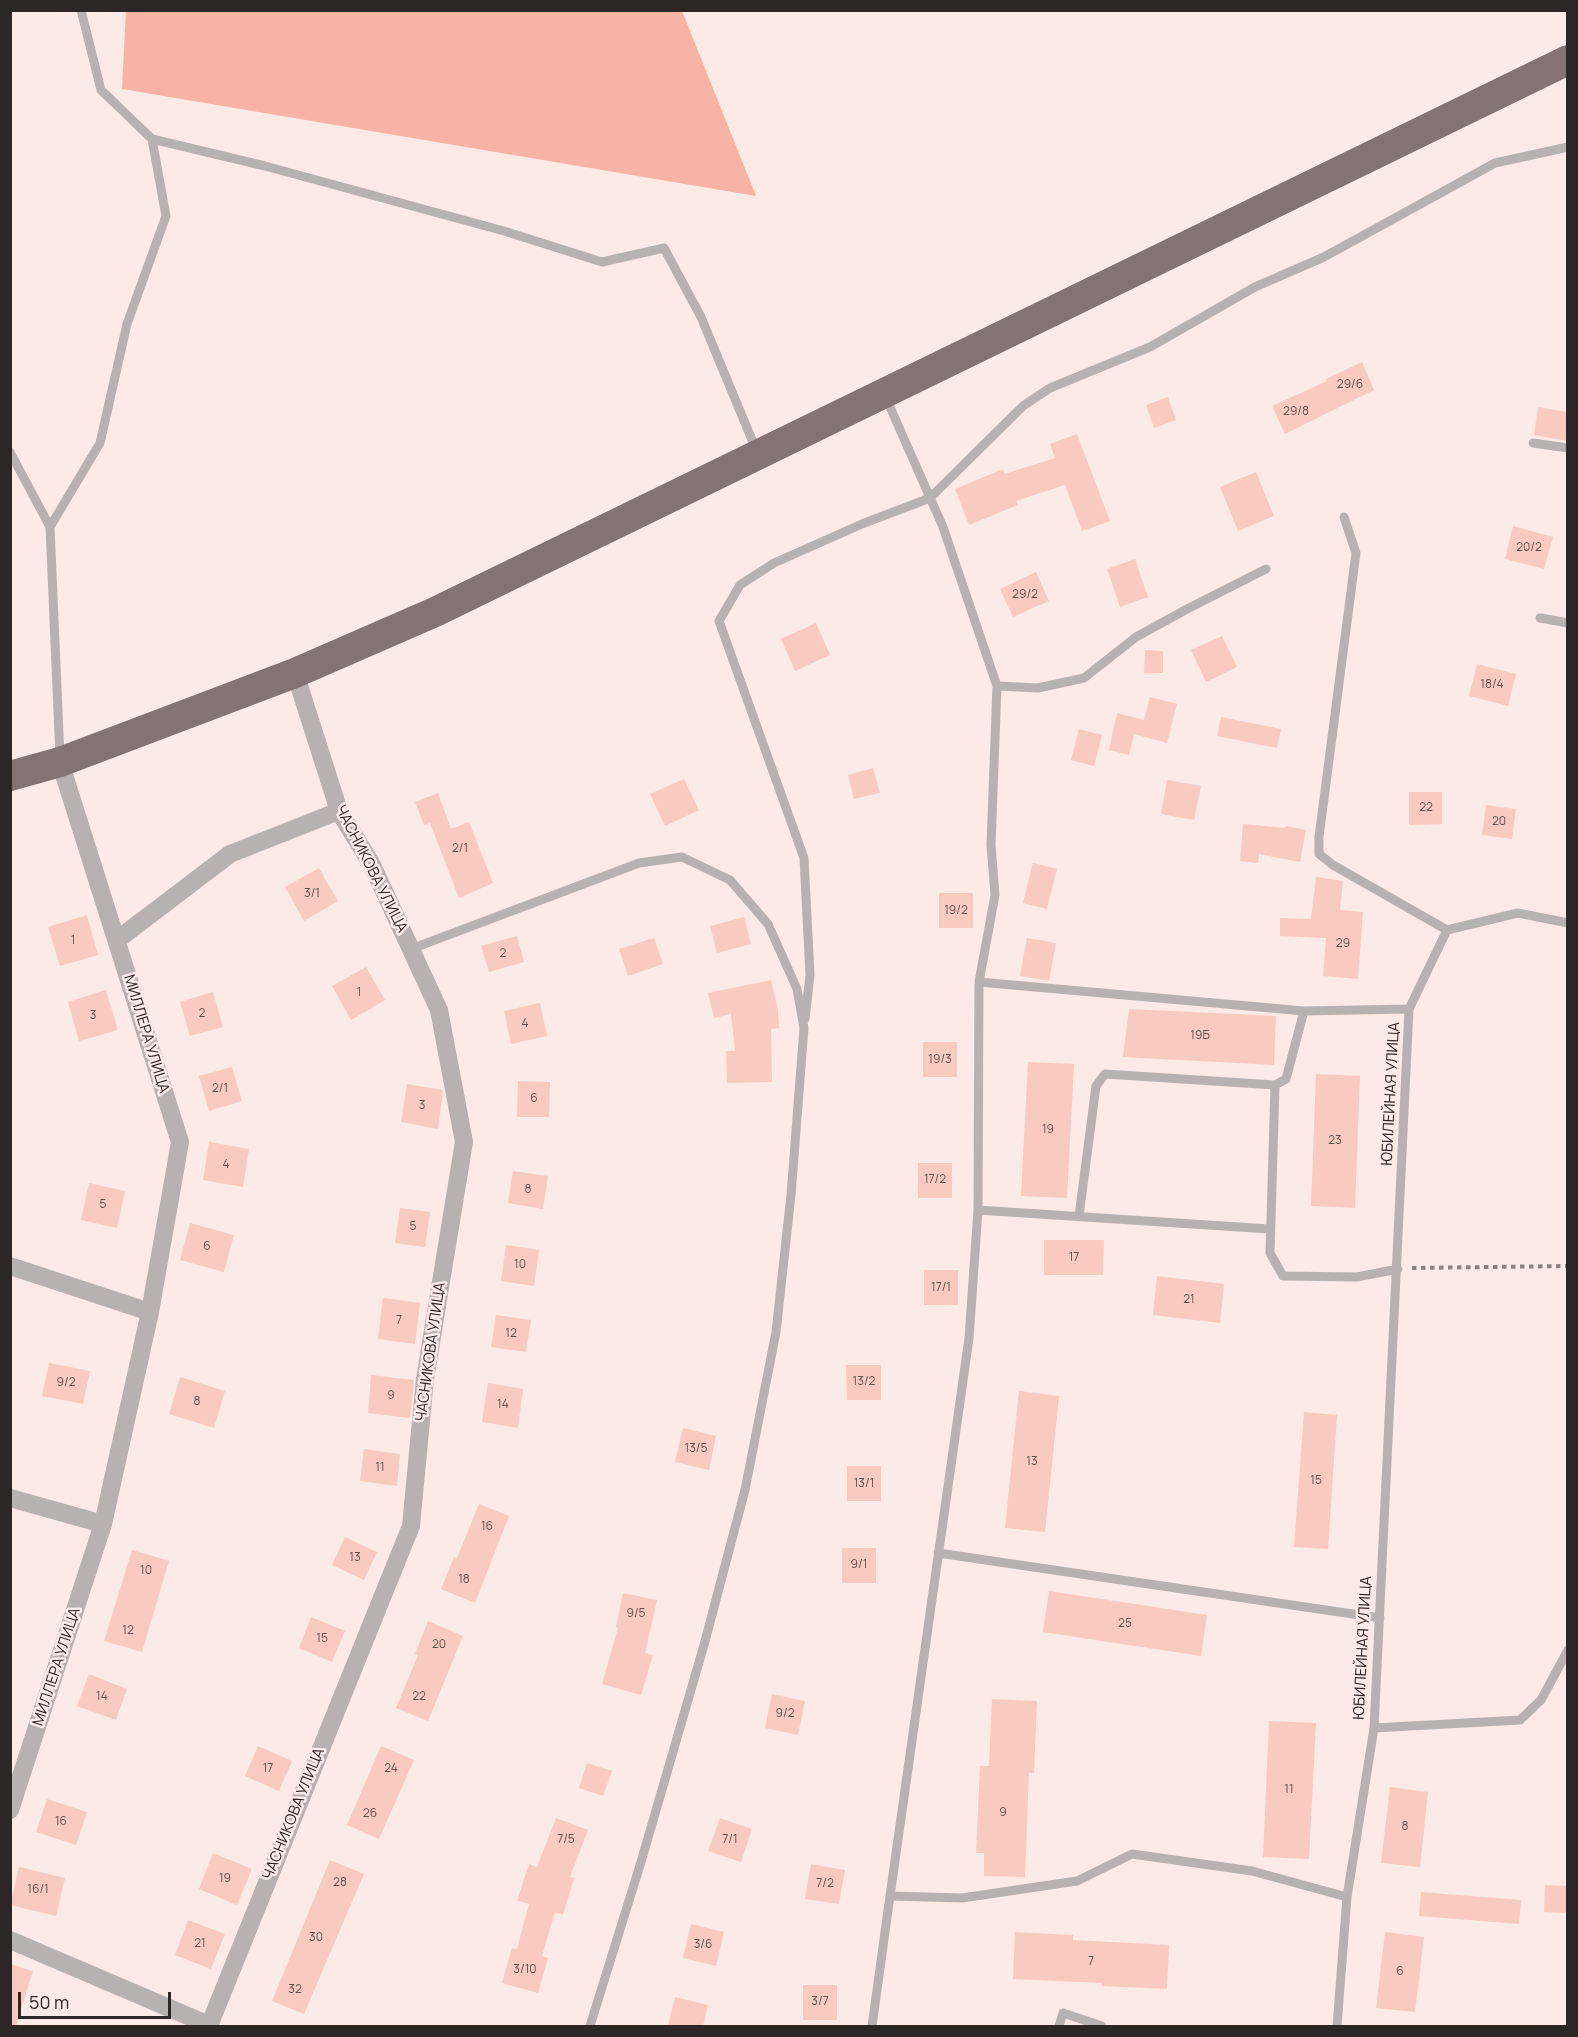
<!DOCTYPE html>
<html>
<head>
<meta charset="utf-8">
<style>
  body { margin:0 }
  #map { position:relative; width:1578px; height:2037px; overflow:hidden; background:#fceae6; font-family:Manrope,sans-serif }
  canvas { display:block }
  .frame { position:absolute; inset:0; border:12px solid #2d2625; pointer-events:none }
  .scale { position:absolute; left:18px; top:1992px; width:153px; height:27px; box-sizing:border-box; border:3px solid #2d2625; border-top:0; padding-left:8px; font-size:18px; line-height:21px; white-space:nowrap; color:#2d2625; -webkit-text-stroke:4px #fceae6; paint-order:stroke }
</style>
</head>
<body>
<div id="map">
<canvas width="1578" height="2037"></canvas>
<div class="frame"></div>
<div class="scale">50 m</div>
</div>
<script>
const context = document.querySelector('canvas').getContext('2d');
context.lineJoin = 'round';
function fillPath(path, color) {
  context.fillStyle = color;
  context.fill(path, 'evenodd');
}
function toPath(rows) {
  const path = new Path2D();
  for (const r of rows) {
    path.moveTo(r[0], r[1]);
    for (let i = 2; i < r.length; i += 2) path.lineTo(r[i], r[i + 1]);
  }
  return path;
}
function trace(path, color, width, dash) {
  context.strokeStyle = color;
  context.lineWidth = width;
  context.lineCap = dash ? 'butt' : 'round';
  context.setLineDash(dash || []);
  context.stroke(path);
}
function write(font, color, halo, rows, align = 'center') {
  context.font = font + ' Manrope,sans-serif';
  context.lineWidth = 5;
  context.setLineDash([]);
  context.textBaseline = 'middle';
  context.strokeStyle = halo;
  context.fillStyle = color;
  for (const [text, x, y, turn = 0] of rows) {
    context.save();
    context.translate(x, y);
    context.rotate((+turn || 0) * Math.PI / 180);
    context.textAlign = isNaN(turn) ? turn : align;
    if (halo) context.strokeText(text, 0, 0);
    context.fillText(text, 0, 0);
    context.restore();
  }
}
fillPath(toPath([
  [126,10,682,11,756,196,122,89]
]), '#f9b3a5');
fillPath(toPath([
  [1362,362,1374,390,1285,434,1272,406,1327,381,1326,379],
  [1168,397,1176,420,1154,428,1146,405],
  [1538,407,1568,412,1568,441,1534,435],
  [1077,434,1110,521,1082,531,1065,485,1016,501,1018,505,969,525,955,489,1003,469,1005,474,1055,458,1050,444],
  [1256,472,1274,516,1238,531,1220,487],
  [1513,526,1553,537,1544,569,1505,559],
  [1135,559,1148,597,1120,607,1107,569],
  [1036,572,1049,601,1013,617,1000,589],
  [816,623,830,655,795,671,781,639],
  [1222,636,1237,667,1206,682,1191,650],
  [1145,650,1163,651,1163,673,1144,673],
  [1477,664,1516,674,1508,706,1469,696],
  [1150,697,1177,704,1167,743,1134,734,1129,755,1109,750,1117,713,1144,720],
  [1221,717,1281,729,1277,748,1217,736],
  [1079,729,1102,735,1094,766,1071,760],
  [873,768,880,793,854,799,848,775],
  [684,779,699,810,665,826,650,794],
  [1167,780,1201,786,1194,820,1161,814],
  [1409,792,1442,792,1442,824,1409,825],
  [438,793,451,829,469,822,493,883,459,898,430,823,424,825,415,802],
  [1486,805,1516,809,1512,839,1482,835],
  [1243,824,1285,828,1286,826,1306,830,1300,862,1259,854,1258,863,1240,861],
  [1033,863,1057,869,1047,909,1023,903],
  [319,868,338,901,304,921,285,887],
  [1316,877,1343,881,1340,910,1363,912,1358,979,1323,976,1326,938,1280,936,1280,918,1311,919],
  [939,893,973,893,973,928,939,928],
  [87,915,98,955,60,966,48,927],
  [744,917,751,944,717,953,710,926],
  [517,936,524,962,489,972,481,946],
  [654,938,663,964,628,976,619,949],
  [1027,938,1056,943,1049,981,1020,976],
  [366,967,385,1000,351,1020,332,986],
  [771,980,778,1010,779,1028,771,1029,772,1082,727,1083,726,1051,735,1051,731,1014,714,1018,708,993],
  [106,990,118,1030,79,1041,68,1002],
  [213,992,223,1027,190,1036,180,1002],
  [540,1003,547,1036,511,1044,504,1011],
  [1129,1009,1276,1016,1274,1065,1123,1057],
  [923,1042,957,1042,957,1077,923,1077],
  [1028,1062,1074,1064,1067,1198,1021,1196],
  [232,1067,242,1101,209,1111,199,1076],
  [1316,1074,1360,1076,1355,1208,1311,1206],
  [518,1081,550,1082,549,1117,517,1117],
  [407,1084,443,1090,438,1129,401,1122],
  [209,1142,249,1149,243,1187,203,1180],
  [918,1163,952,1163,952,1198,918,1198],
  [513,1171,548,1176,543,1209,508,1203],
  [89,1183,125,1191,117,1228,81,1220],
  [400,1208,430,1212,425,1247,395,1243],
  [190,1223,234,1235,224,1272,180,1260],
  [1044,1240,1104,1240,1103,1275,1044,1275],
  [506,1245,539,1250,534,1286,501,1281],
  [924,1270,958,1270,958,1305,924,1305],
  [1157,1276,1224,1284,1220,1323,1153,1315],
  [383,1298,420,1303,415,1344,378,1339],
  [496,1315,531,1320,526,1352,491,1347],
  [49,1363,90,1371,83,1404,42,1396],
  [846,1365,881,1365,881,1400,847,1400],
  [371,1375,414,1380,410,1418,368,1413],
  [180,1377,225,1391,214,1428,169,1414],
  [488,1383,523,1389,518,1428,482,1422],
  [1019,1391,1059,1396,1045,1532,1005,1528],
  [1304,1412,1337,1415,1328,1549,1294,1547],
  [683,1428,716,1436,709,1470,675,1462],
  [364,1449,400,1454,397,1486,360,1481],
  [847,1466,881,1466,881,1501,847,1501],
  [479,1504,509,1516,475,1603,441,1589,454,1557,457,1558],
  [345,1537,377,1552,364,1580,332,1565],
  [842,1548,876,1548,876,1583,842,1583],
  [132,1550,169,1561,142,1652,104,1641],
  [1049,1591,1207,1615,1201,1656,1043,1632],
  [623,1593,657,1600,645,1653,653,1655,641,1695,602,1684,618,1628,616,1627],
  [311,1617,345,1631,332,1662,299,1648],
  [428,1621,463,1636,428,1721,396,1708,418,1655,415,1654],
  [89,1674,127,1689,116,1720,77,1706],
  [772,1694,805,1701,798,1735,765,1728],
  [992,1699,1037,1701,1034,1773,1029,1773,1025,1877,984,1876,984,1853,976,1853,980,1766,989,1766],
  [1269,1721,1316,1723,1309,1859,1263,1857],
  [258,1746,292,1761,279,1791,245,1776],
  [381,1746,414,1760,379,1839,347,1825],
  [587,1763,612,1771,603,1796,579,1788],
  [1390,1787,1428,1792,1420,1867,1381,1863],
  [47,1799,87,1812,76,1845,36,1832],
  [556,1818,588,1830,570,1877,574,1878,563,1915,555,1912,542,1956,548,1958,538,1993,502,1983,512,1948,517,1949,529,1904,517,1901,529,1864,537,1867],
  [720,1818,752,1829,741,1862,708,1851],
  [213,1853,252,1869,237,1905,199,1889],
  [330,1860,364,1874,304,2014,272,2001],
  [811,1864,845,1870,839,1904,805,1899],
  [19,1867,65,1878,56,1916,10,1905],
  [1545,1885,1568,1886,1568,1913,1544,1912],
  [1421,1892,1521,1900,1519,1924,1419,1916],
  [188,1920,225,1934,211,1969,175,1955],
  [691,1924,724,1932,716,1966,683,1958],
  [1015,1932,1073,1935,1073,1940,1169,1945,1167,1989,1102,1986,1102,1983,1013,1979],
  [1385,1932,1424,1937,1415,2012,1376,2008],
  [10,1964,33,1971,16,2026,10,2026],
  [803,1985,837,1985,837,2020,803,2020],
  [675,1997,708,2005,703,2026,668,2026]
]), '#f9cac0');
trace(toPath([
  [1412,1268,1568,1266]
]), '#8d817f', 4, [4.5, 4.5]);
trace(toPath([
  [152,139,265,166,504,231,602,262,664,248,701,317,757,452],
  [886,398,943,527,997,686,991,845,995,895,979,982],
  [1533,443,1568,448],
  [10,452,50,527,60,757],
  [1344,517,1356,553,1319,837,1319,854,1333,865,1447,930],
  [50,527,100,443,127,324,166,216,152,139,101,90,81,10],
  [1540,618,1568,623],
  [997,686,1038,688,1084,678,1136,637,1189,608,1266,569],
  [411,949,639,863,682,857,730,880,768,924,797,989,804,1028,791,1195,776,1332,745,1490,704,1645,641,1862,590,2026],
  [805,1019,810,975,804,858,719,621,740,585,774,563,862,524,930,498,1023,406,1050,388,1150,347,1255,287,1324,257,1495,163,1568,147],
  [1275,1085,1270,1253,1283,1276,1357,1277,1398,1269],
  [978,1210,979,982,1304,1011,1409,1009],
  [1079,1216,1096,1086,1105,1074,1275,1085,1286,1079,1304,1011],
  [1269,1229,978,1210,969,1338,890,1896,962,1898,1077,1881,1132,1854,1252,1871,1347,1897],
  [938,1553,1380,1618],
  [1374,1728,1520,1720,1541,1700,1568,1650],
  [872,2026,890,1896],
  [1059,2026,1063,2013,1102,2026],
  [1337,2026,1347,1897,1374,1728,1409,1009,1447,930,1518,913,1568,923]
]), '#b9b1b0', 9);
trace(toPath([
  [117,940,230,854,339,811],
  [10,1266,150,1312],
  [10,1498,103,1524],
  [10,1810,103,1524,150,1312,180,1142,60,762],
  [10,1940,209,2025],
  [209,2026,411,1526,425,1379,464,1142,439,1010,371,863,339,811,295,673]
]), '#b9b1b0', 18);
trace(toPath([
  [10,776,60,762,295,673,435,612,1568,60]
]), '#837472', 30);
write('12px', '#604f4c', null, [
  ["29/6",1350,385],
  ["29/8",1296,412],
  ["20/2",1529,548],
  ["29/2",1025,595],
  ["18/4",1492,685],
  ["22",1426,808],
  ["20",1499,822],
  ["2/1",460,849],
  ["3/1",312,894],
  ["19/2",956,911],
  ["1",73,941],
  ["29",1343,944],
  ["2",503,954],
  ["1",359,993],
  ["2",202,1014],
  ["3",93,1016],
  ["4",525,1024],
  ["19Б",1200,1036],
  ["19/3",940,1060],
  ["2/1",220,1089],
  ["6",534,1099],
  ["3",422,1106],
  ["19",1048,1130],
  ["23",1335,1141],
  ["4",226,1165],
  ["17/2",935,1180],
  ["8",528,1190],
  ["5",103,1205],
  ["5",413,1227],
  ["6",207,1247],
  ["17",1074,1258],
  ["10",520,1265],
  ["17/1",941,1288],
  ["21",1189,1300],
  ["7",399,1321],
  ["12",511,1334],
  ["13/2",864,1382],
  ["9/2",66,1383],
  ["9",391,1396],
  ["8",197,1402],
  ["14",503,1405],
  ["13/5",696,1449],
  ["13",1032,1462],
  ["11",380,1468],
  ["15",1316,1481],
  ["13/1",864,1484],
  ["16",487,1527],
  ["13",355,1558],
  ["9/1",859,1565],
  ["10",146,1571],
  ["18",464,1580],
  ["9/5",636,1614],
  ["25",1125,1624],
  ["12",128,1631],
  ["15",322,1639],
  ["20",439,1645],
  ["14",102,1697],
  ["22",419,1697],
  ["9/2",785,1714],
  ["17",268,1769],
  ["24",391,1769],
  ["11",1289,1790],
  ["9",1003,1813],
  ["26",370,1814],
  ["16",61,1822],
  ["8",1405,1827],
  ["7/5",566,1840],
  ["7/1",730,1840],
  ["19",225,1879],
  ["28",340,1883],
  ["7/2",825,1884],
  ["16/1",38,1890],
  ["30",316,1938],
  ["21",200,1944],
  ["3/6",703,1945],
  ["7",1091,1962],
  ["3/10",525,1970],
  ["6",1400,1972],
  ["32",295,1990],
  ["3/7",820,2002]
]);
write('15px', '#2d2625', '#fceae6', [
  ["ЧАСНИКОВА УЛИЦА",371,869,63],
  ["МИЛЛЕРА УЛИЦА",146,1034,73],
  ["ЮБИЛЕЙНАЯ УЛИЦА",1391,1094,-87],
  ["ЧАСНИКОВА УЛИЦА",431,1352,-82],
  ["ЮБИЛЕЙНАЯ УЛИЦА",1363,1648,-87],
  ["МИЛЛЕРА УЛИЦА",57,1667,-72],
  ["ЧАСНИКОВА УЛИЦА",294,1814,-68]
]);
</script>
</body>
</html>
